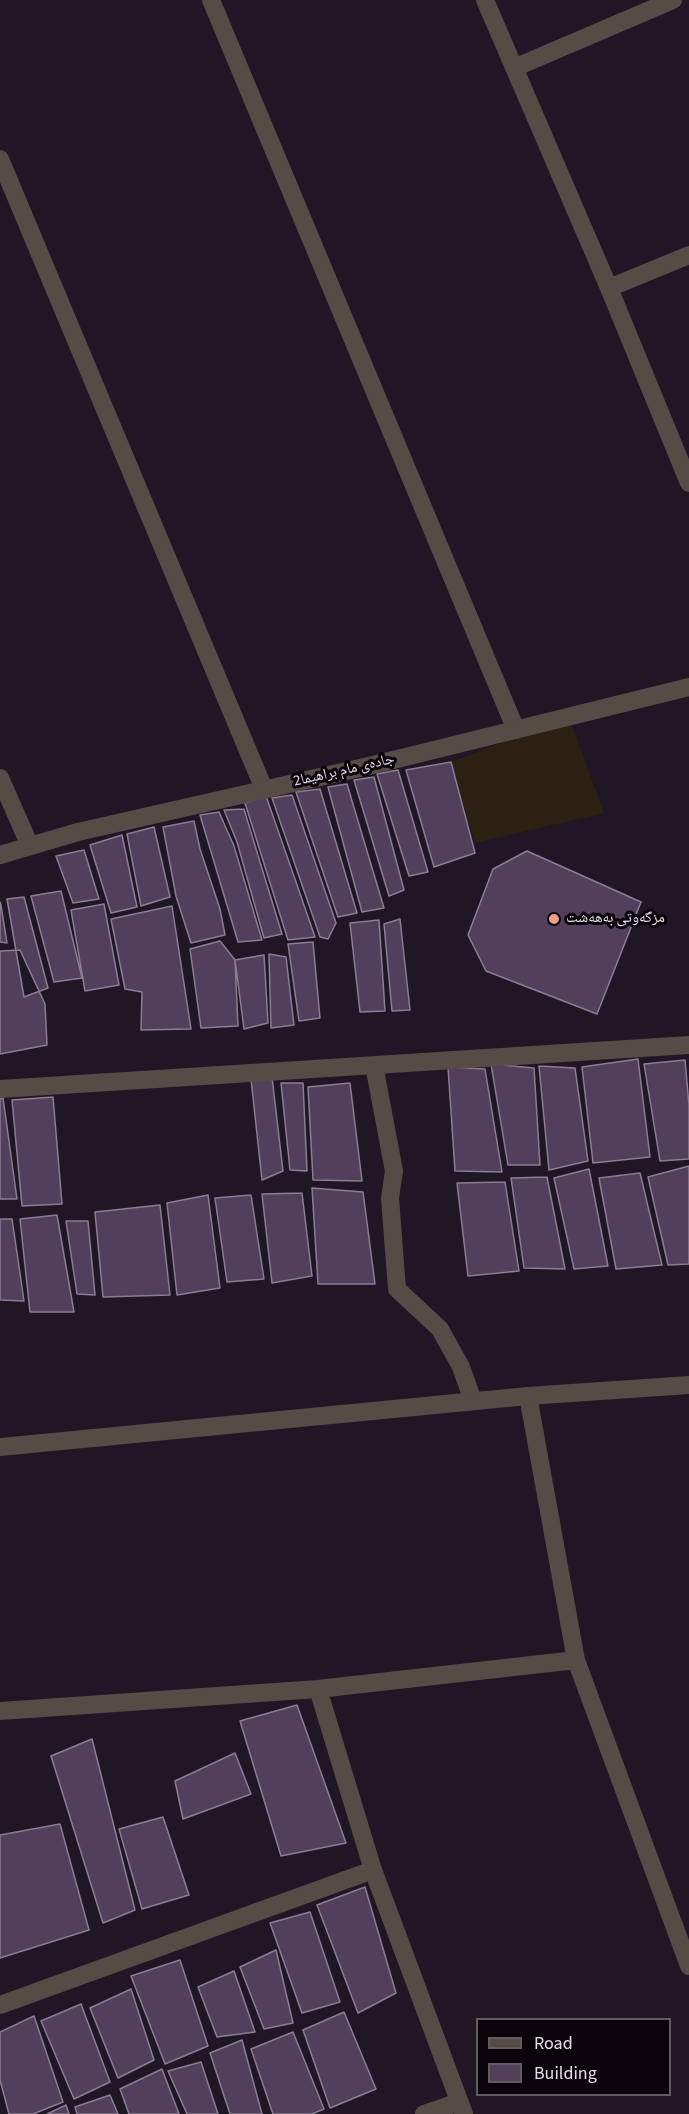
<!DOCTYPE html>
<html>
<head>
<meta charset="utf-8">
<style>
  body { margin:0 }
  #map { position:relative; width:689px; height:2114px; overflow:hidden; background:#211626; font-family:"Source Sans 3",sans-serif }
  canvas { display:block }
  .legend { position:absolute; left:476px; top:2018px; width:195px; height:78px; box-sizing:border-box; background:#08040a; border:2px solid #615b64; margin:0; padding:8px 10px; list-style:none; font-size:18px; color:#e6deea }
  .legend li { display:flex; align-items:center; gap:12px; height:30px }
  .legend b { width:30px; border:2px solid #615b64 }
</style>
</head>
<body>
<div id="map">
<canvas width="689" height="2114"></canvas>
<ul class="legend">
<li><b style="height:8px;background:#544c45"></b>Road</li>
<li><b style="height:16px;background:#523f5b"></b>Building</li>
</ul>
</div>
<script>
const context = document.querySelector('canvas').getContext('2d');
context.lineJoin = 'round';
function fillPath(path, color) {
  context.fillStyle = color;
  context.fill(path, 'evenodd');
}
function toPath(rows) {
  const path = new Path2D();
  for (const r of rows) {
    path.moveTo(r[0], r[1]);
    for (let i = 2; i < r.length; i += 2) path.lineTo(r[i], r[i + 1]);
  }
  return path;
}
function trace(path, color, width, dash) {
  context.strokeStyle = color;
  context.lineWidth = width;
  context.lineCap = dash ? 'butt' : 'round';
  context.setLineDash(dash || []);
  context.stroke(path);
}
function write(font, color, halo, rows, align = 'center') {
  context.font = font + ' "Source Sans 3","Noto Naskh Arabic",sans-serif';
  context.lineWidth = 6;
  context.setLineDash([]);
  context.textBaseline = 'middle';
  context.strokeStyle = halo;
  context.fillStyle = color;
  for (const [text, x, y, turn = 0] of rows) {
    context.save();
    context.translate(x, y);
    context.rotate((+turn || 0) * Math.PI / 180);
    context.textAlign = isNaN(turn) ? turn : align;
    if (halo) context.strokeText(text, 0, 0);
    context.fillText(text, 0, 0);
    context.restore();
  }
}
fillPath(toPath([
  [569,717,604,813,475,843,451,762]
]), '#2b2011');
const building = toPath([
  [451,762,475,853,434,867,406,770,451,762],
  [398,770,428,872,409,876,377,774,398,770],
  [374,777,404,890,389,896,354,780,374,777],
  [347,784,384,908,362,912,328,787,347,784],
  [320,789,357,913,338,917,296,792,320,789],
  [292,795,336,923,328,939,320,937,272,798,292,795],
  [266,796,296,882,315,937,288,940,245,803,266,796],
  [244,809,253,839,282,934,264,938,237,842,224,810,244,809],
  [219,812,234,846,262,940,238,942,200,815,219,812],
  [194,821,200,849,220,909,225,935,191,943,176,896,163,827,194,821],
  [154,827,170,897,141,906,127,834,154,827],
  [122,835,137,907,111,913,90,845,122,835],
  [84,850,99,899,73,903,56,856,84,850],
  [527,851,641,902,597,1014,486,971,468,935,493,869,527,851],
  [61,891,82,978,54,982,31,896,61,891],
  [24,897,48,988,24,997,7,899,24,897],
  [0,902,1,905,7,943,0,942,0,902],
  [104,904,119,985,85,991,71,910,104,904],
  [172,906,191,1029,141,1030,142,992,125,989,111,919,172,906],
  [400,919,410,1010,392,1011,384,924,400,919],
  [379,920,385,1011,360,1012,350,923,379,920],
  [220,941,235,960,238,1026,201,1028,190,949,220,941],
  [313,942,320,1018,299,1021,288,944,313,942],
  [20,950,45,1004,47,1045,0,1054,0,951,20,950],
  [269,954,286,957,294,1025,271,1028,269,954],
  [264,955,268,1023,244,1029,235,960,264,955],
  [638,1059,650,1157,593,1163,582,1067,638,1059],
  [685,1060,689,1105,689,1159,660,1161,644,1064,685,1060],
  [491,1064,534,1068,540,1165,508,1165,491,1064],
  [539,1066,575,1068,588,1161,549,1170,539,1066],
  [448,1067,485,1069,502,1172,455,1171,448,1067],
  [272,1077,283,1171,262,1180,251,1079,272,1077],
  [281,1083,303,1083,307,1171,290,1170,281,1083],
  [350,1083,362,1181,313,1180,308,1087,350,1083],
  [53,1097,62,1204,22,1206,12,1100,53,1097],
  [3,1098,17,1199,0,1199,0,1099,3,1098],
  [689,1166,689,1264,668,1265,648,1177,689,1166],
  [589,1169,608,1266,574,1269,554,1178,589,1169],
  [640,1173,662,1265,616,1269,599,1178,640,1173],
  [547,1177,565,1269,524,1268,511,1178,547,1177],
  [505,1182,519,1271,468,1276,457,1183,505,1182],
  [312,1188,363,1192,375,1284,318,1284,312,1188],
  [302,1193,312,1276,272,1283,262,1194,302,1193],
  [208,1195,220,1288,177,1295,167,1203,208,1195],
  [251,1195,264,1279,227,1282,215,1198,251,1195],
  [160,1205,170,1295,103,1297,95,1212,160,1205],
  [57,1215,74,1312,30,1312,20,1219,57,1215],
  [0,1219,12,1219,24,1301,0,1300,0,1219],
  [66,1221,88,1221,95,1295,77,1294,66,1221],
  [297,1705,346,1843,281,1856,240,1721,297,1705],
  [92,1739,135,1910,103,1923,51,1756,92,1739],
  [235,1753,251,1794,183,1819,175,1781,235,1753],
  [163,1817,189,1895,142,1909,119,1829,163,1817],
  [60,1824,89,1930,0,1958,0,1835,60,1824],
  [365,1887,396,1993,358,2013,317,1905,365,1887],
  [310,1912,340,2002,302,2013,270,1923,310,1912],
  [276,1950,293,2023,264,2029,240,1967,276,1950],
  [180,1960,208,2046,165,2064,131,1976,180,1960],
  [234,1971,255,2032,217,2037,198,1987,234,1971],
  [131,1989,154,2060,118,2078,90,2008,131,1989],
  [81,2004,110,2082,74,2099,41,2021,81,2004],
  [344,2012,376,2089,330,2108,303,2030,344,2012],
  [34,2016,63,2102,33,2114,9,2114,0,2080,0,2032,34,2016],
  [293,2032,324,2109,312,2114,273,2114,251,2049,293,2032],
  [242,2040,262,2114,230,2114,210,2053,242,2040],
  [201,2062,218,2114,187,2114,168,2071,201,2062],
  [162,2069,179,2114,129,2114,120,2089,162,2069],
  [110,2095,118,2114,77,2114,75,2107,110,2095],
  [66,2105,69,2114,47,2114,66,2105]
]);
fillPath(building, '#523f5b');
trace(building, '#8c7d93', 1.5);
trace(toPath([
  [211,0,516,730],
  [485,0,609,288,689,483],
  [514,68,673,0],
  [0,159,264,789],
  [609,288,689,255],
  [0,778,30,846],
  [374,1065,394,1171,390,1198,397,1289,440,1329,461,1367,473,1401],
  [0,1089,689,1045],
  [528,1396,576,1660,689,1966],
  [318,1689,373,1870,464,2114],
  [0,1711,318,1689,576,1660],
  [0,2005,373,1870],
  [424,2114,459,2102]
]), '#544c45', 18);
trace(toPath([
  [0,855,78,832,373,765,689,687],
  [0,1447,528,1396,689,1385]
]), '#544c45', 18);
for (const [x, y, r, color] of [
  [554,919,6,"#f59d8d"]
]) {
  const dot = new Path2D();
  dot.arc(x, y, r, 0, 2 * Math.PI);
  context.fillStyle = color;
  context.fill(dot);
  trace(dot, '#08040a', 2);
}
write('15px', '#e6deea', '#08040a', [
  ["جادەی مام براهیما2",344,771,-13]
]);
write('15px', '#e6deea', '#08040a', [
  ["مزگەوتی بەهەشت",566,919]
], 'left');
</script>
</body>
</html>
